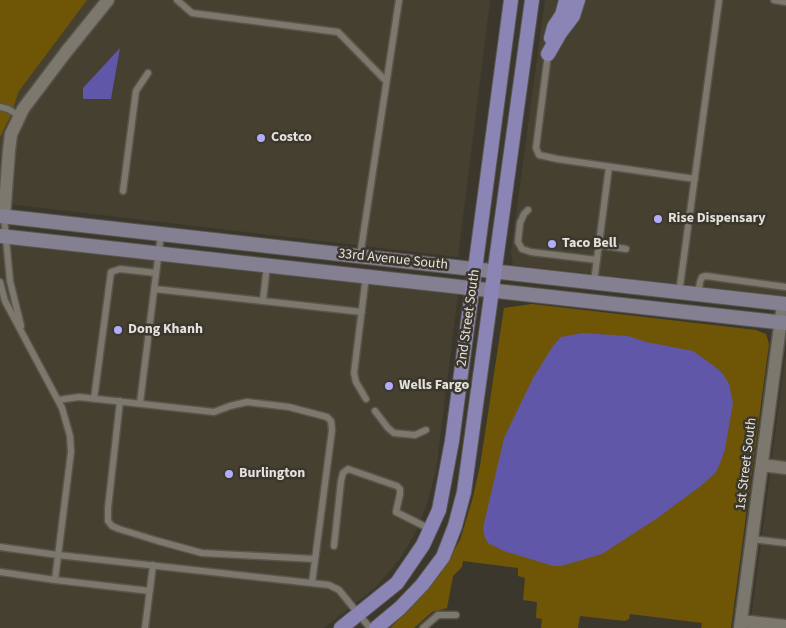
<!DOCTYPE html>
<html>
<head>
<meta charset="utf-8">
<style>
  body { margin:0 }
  canvas { display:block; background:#3b372d }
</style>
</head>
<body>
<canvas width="786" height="628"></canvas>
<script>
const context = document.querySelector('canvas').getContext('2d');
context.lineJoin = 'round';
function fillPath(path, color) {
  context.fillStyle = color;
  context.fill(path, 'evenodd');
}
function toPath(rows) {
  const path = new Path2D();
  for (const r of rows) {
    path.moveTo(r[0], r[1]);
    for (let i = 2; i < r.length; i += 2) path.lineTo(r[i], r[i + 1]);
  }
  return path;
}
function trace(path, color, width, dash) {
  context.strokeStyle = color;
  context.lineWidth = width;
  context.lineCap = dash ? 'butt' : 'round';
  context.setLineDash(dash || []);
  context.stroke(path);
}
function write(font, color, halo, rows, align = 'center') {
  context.font = font + ' "Source Sans 3",sans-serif';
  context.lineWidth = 5;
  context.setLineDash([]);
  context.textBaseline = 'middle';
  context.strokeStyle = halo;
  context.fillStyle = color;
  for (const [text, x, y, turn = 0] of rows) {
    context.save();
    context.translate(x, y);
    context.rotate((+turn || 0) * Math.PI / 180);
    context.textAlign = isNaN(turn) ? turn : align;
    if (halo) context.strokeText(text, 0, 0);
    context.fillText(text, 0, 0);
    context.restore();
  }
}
fillPath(toPath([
  [72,0,490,0,458,257,0,203,0,137,10,117,30,59],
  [545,0,786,0,786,296,513,265,511,252],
  [0,242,458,294,436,470,427,503,416,531,402,556,376,587,324,628,0,628],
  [786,355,786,628,750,628,785,359]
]), '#464030');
fillPath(toPath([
  [0,0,87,0,19,91,10,117,0,137],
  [532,304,756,330,766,334,769,344,731,628,701,628,702,623,630,614,629,619,625,621,580,616,578,628,541,628,542,619,536,618,537,602,523,600,525,578,518,576,518,568,463,561,462,567,453,576,447,608,432,612,414,628,390,628,424,594,441,573,460,540,472,501,480,466,504,308]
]), '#6f5606');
fillPath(toPath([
  [120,48,111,99,83,99,83,88],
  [583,333,628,336,646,342,693,351,714,366,723,374,729,384,733,403,725,449,721,461,716,472,702,485,656,519,602,554,561,566,553,566,504,551,488,543,485,538,483,528,504,438,533,378,553,346,561,337]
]), '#6057a8');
const service = toPath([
  [177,0,192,13,338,32,386,81],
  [774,0,786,2],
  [548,54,536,148,539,155,557,159,695,179],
  [0,107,8,109,20,116],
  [123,191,136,91,148,73],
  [528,210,524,214,520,223,518,242,522,249,531,252,597,260],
  [4,217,10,281,21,326],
  [598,245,626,249],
  [360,256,399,0],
  [366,276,354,373,356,382,366,399],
  [0,282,5,301,62,408,70,436,71,452,55,580],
  [594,282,609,167],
  [155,289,362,312],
  [679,293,719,0],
  [698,295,700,282,702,277,706,276,786,287],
  [263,300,267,266],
  [94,399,111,272,120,269,156,273],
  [58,400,79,397,214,412,230,406,247,402,289,407,327,417,331,421,332,430,312,583],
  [120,401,108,508,108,521,112,526,119,529,158,541,202,553,315,559],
  [140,403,161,234],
  [375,411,388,428,394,433,415,435,426,430],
  [752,539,786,543],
  [334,546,341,481,343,473,348,469,397,486,400,489,400,494,396,512,430,529],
  [0,547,58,555,329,585,339,590,370,628],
  [0,572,55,580,150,591],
  [145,628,153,565],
  [423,628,438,615,456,615]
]);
const minor = toPath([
  [4,217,9,151,11,134,16,124,23,109,66,52,108,0],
  [762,465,786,468],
  [741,621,786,626],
  [740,628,783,304]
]);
const secondary = toPath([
  [0,216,786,304],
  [0,236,786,323]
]);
const primary = toPath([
  [551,38,554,27,562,15,566,0],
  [548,54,560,33,573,16,578,0],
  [341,628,397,583,423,545,439,510,452,441,511,0],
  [376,628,400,608,422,585,443,557,455,526,464,492,532,0]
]);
trace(service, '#58554d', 9);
trace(minor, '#58554d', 15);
trace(secondary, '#58554d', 16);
trace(primary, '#58554d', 16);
trace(service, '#7c786d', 6);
trace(minor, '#7c786d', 12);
trace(secondary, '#847f91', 14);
trace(primary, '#8b85b5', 14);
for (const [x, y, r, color] of [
  [261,138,5,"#b2adfa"],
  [658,219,5,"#b2adfa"],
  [552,244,5,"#b2adfa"],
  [118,330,5,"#b2adfa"],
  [389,386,5,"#b2adfa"],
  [229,474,5,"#b2adfa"]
]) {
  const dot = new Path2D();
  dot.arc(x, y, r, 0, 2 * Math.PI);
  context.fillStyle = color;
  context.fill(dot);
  trace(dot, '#3b372d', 2);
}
write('bold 14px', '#e4e2dc', '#3b372d', [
  ["Costco",271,138],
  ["Rise Dispensary",668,219],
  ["Taco Bell",562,244],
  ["Dong Khanh",128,330],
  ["Wells Fargo",399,386],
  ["Burlington",239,474]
], 'left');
write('14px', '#e4e2dc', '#3b372d', [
  ["33rd Avenue South",393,260,6],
  ["2nd Street South",469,318,-82],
  ["1st Street South",747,464,-83]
]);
</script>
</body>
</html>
